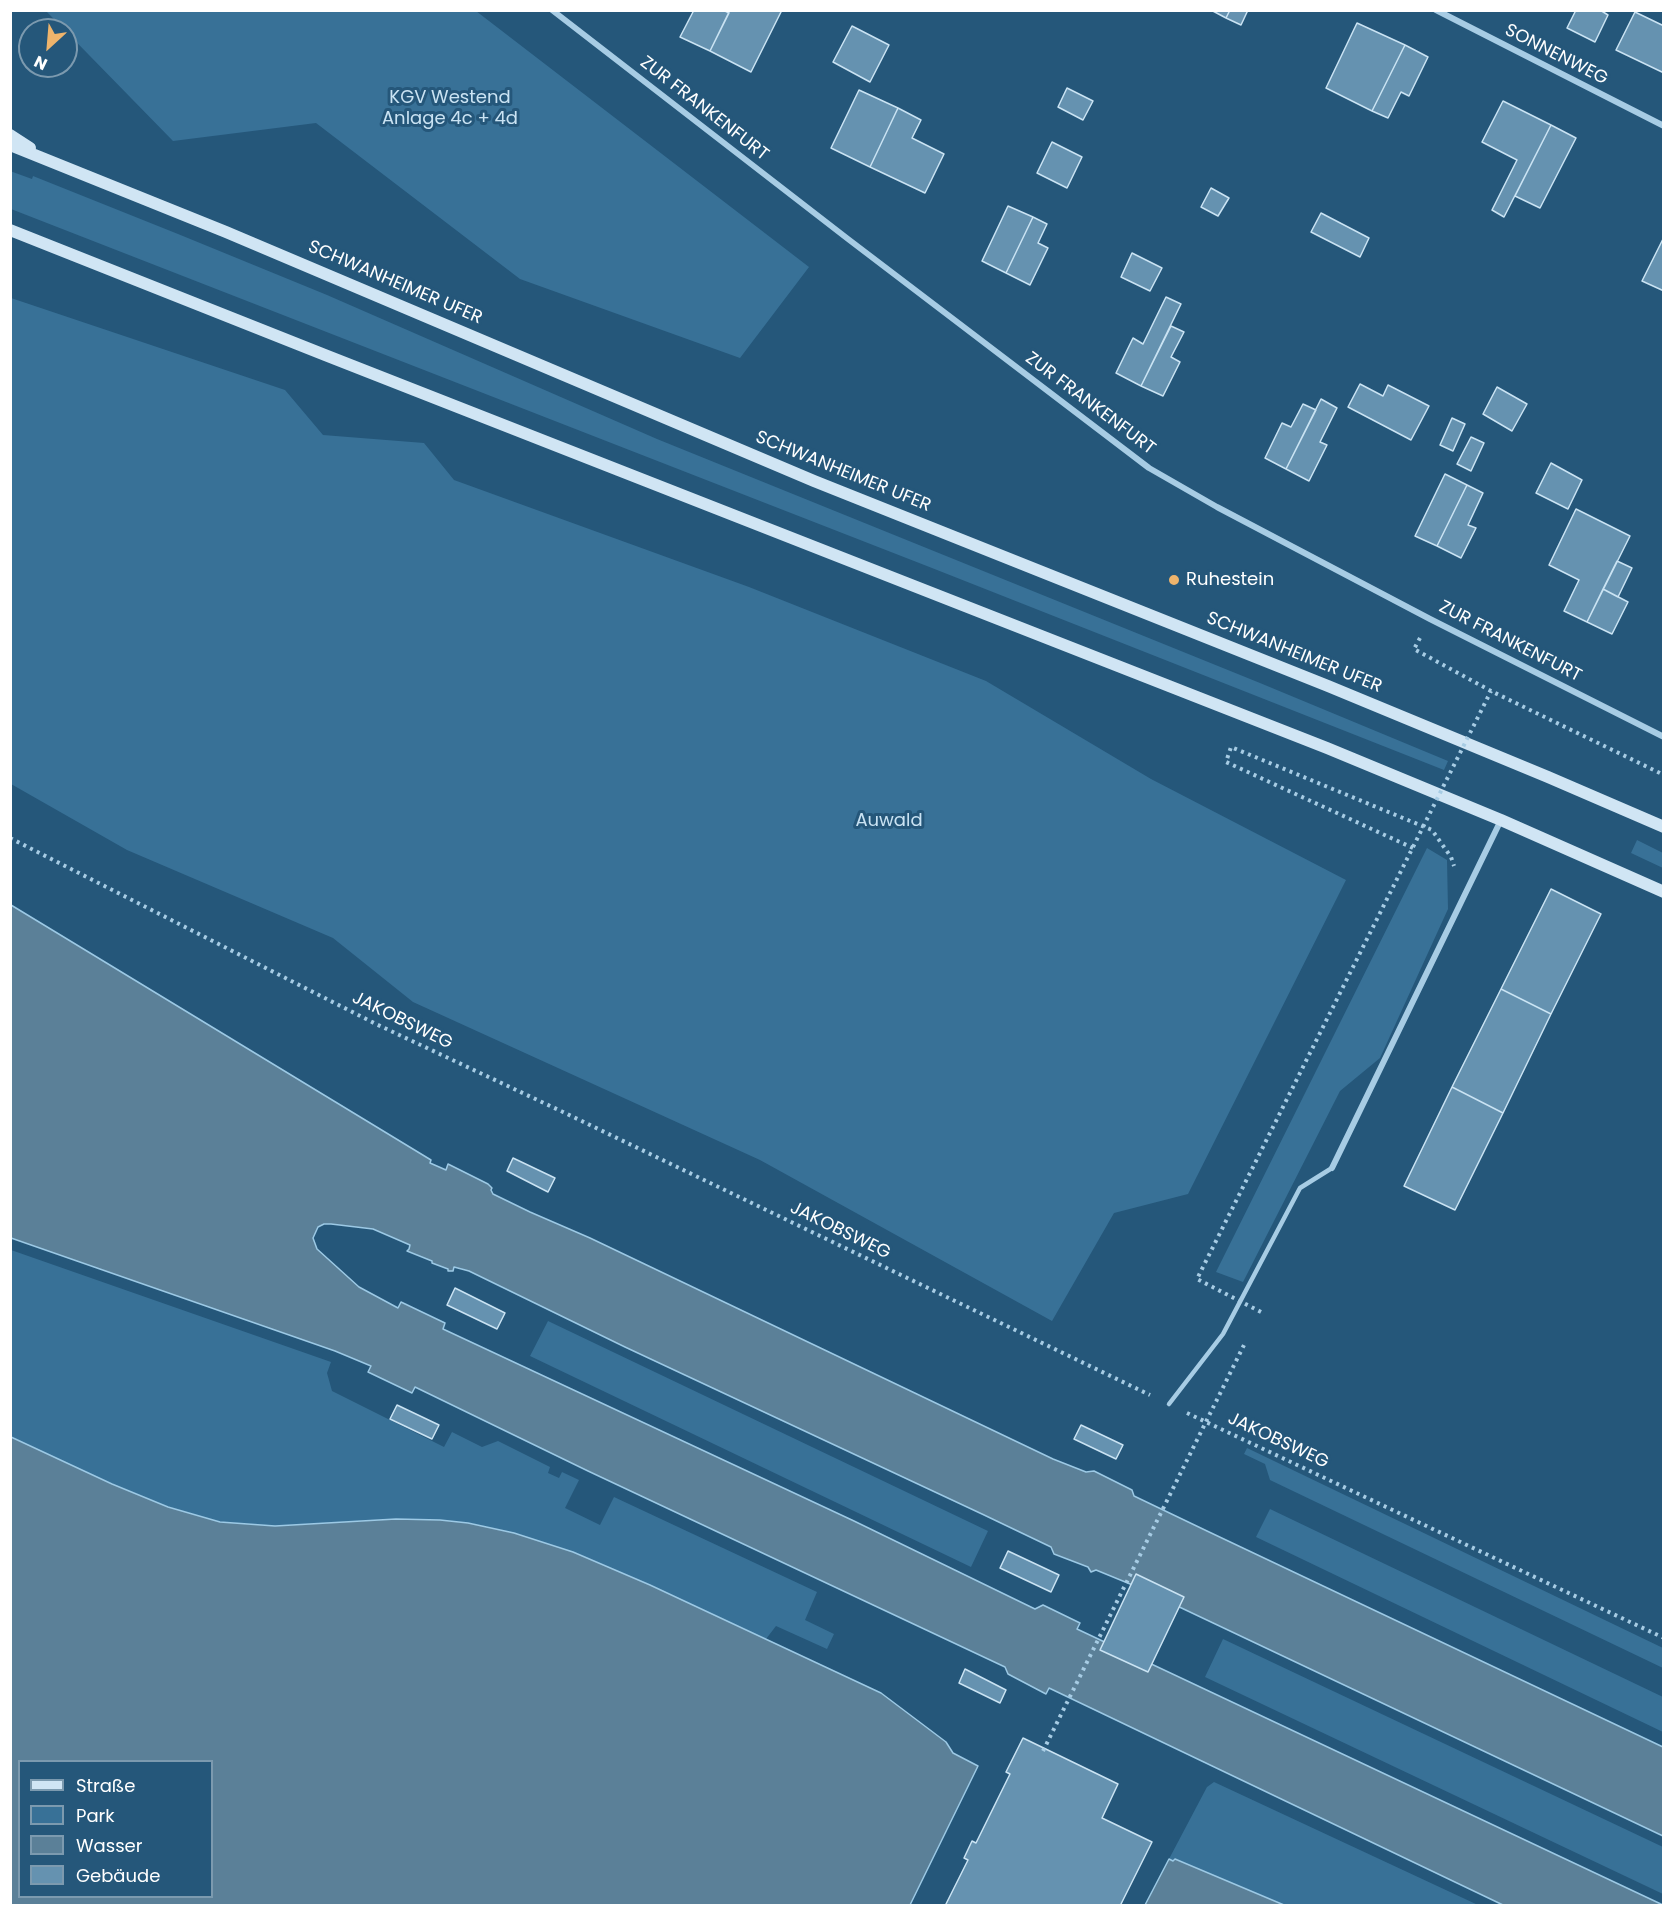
<!DOCTYPE html>
<html>
<head>
<meta charset="utf-8">
<style>
  body { margin:0 }
  #map { position:relative; width:1674px; height:1916px; overflow:hidden; background:#25577a; font-family:Poppins,sans-serif }
  canvas { display:block }
  .frame { position:absolute; inset:0; border:12px solid #fff; pointer-events:none }
  .legend { position:absolute; left:18px; top:1760px; width:195px; height:138px; box-sizing:border-box; background:#25577a; border:2px solid #7c9aaf; margin:0; padding:8px 10px; list-style:none; font-size:18px; color:#fff }
  .legend li { display:flex; align-items:center; gap:12px; height:30px }
  .legend b { width:30px; border:2px solid #7c9aaf }
  .north { position:absolute; left:18px; top:18px; width:60px; height:60px; box-sizing:border-box; background:#25577a; border:2px solid #7c9aaf; border-radius:50%; rotate:206deg; font-size:16px; font-weight:700; line-height:24px; text-align:center; color:#fff }
  .north::after { content:''; display:block; margin:auto; width:21px; height:27px; background:#eeb46c; clip-path:polygon(50% 0,100% 100%,50% 72%,0 100%) }
</style>
</head>
<body>
<div id="map">
<canvas width="1674" height="1916"></canvas>
<div class="frame"></div>
<ul class="legend">
<li><b style="height:8px;background:#d0e5f4"></b>Straße</li>
<li><b style="height:16px;background:#387197"></b>Park</li>
<li><b style="height:16px;background:#5b8098"></b>Wasser</li>
<li><b style="height:16px;background:#6592b0"></b>Gebäude</li>
</ul>
<div class="north">N</div>
</div>
<script>
const context = document.querySelector('canvas').getContext('2d');
context.lineJoin = 'round';
function fillPath(path, color) {
  context.fillStyle = color;
  context.fill(path, 'evenodd');
}
function toPath(rows) {
  const path = new Path2D();
  for (const r of rows) {
    path.moveTo(r[0], r[1]);
    for (let i = 2; i < r.length; i += 2) path.lineTo(r[i], r[i + 1]);
  }
  return path;
}
function trace(path, color, width, dash) {
  context.strokeStyle = color;
  context.lineWidth = width;
  context.lineCap = dash ? 'butt' : 'round';
  context.setLineDash(dash || []);
  context.stroke(path);
}
function write(font, color, halo, rows, align = 'center') {
  context.font = font + ' Poppins,sans-serif';
  context.lineWidth = 6;
  context.setLineDash([]);
  context.textBaseline = 'middle';
  context.strokeStyle = halo;
  context.fillStyle = color;
  for (const [text, x, y, turn = 0] of rows) {
    context.save();
    context.translate(x, y);
    context.rotate((+turn || 0) * Math.PI / 180);
    context.textAlign = isNaN(turn) ? turn : align;
    if (halo) context.strokeText(text, 0, 0);
    context.fillText(text, 0, 0);
    context.restore();
  }
}
fillPath(toPath([
  [46,11,476,11,809,267,740,358,520,279,316,123,173,141],
  [10,171,32,179,33,176,178,234,327,295,657,439,1260,683,1448,761,1444,770,932,568,11,209],
  [11,298,285,390,323,435,424,443,454,480,749,587,986,681,1151,779,1346,880,1188,1194,1114,1213,1052,1321,760,1160,413,1002,333,938,127,850,11,784],
  [1637,840,1663,853,1663,868,1631,853],
  [1427,848,1447,860,1448,909,1380,1058,1340,1091,1243,1282,1216,1272],
  [11,1250,331,1362,327,1373,332,1391,444,1447,452,1432,482,1447,498,1441,550,1467,548,1473,559,1478,562,1472,579,1480,565,1508,600,1525,614,1497,817,1592,805,1620,834,1634,827,1649,776,1626,766,1639,650,1585,573,1552,514,1533,468,1523,440,1520,396,1519,275,1526,220,1522,168,1507,112,1484,11,1437],
  [548,1321,988,1531,971,1567,530,1356],
  [1247,1448,1663,1648,1663,1668,1270,1480,1265,1464,1244,1454],
  [1270,1509,1663,1697,1663,1732,1256,1537],
  [1223,1639,1663,1847,1663,1894,1205,1677],
  [1214,1782,1478,1905,1284,1905,1175,1859,1173,1861,1169,1859,1207,1787]
]), '#387197');
const water = toPath([
  [11,905,431,1160,430,1163,446,1170,448,1164,488,1184,492,1188,491,1190,493,1194,530,1212,590,1238,1053,1459,1086,1472,1094,1471,1132,1490,1134,1496,1207,1531,1663,1747,1663,1836,1135,1586,1096,1570,1091,1572,1088,1567,1054,1554,1051,1547,982,1514,625,1347,469,1271,454,1267,453,1271,448,1271,448,1269,432,1263,432,1261,407,1251,409,1249,410,1245,373,1229,331,1224,324,1224,318,1227,313,1238,317,1249,359,1287,398,1308,401,1302,445,1323,443,1329,854,1521,1035,1609,1043,1605,1080,1623,1077,1629,1663,1905,1503,1905,1049,1688,1046,1694,1008,1674,1005,1667,588,1471,415,1387,412,1393,368,1372,371,1366,335,1351,11,1238,11,905],
  [11,1437,112,1484,168,1507,220,1522,275,1526,396,1519,440,1520,468,1523,514,1533,573,1552,650,1585,881,1693,946,1742,953,1753,978,1766,910,1905,11,1905,11,1437],
  [20,1762,212,1762,212,1896,20,1896,20,1762],
  [1169,1859,1173,1861,1175,1859,1284,1905,1145,1905,1169,1859]
]);
fillPath(water, '#5b8098');
trace(water, '#9cc9e5', 1.5);
const building = toPath([
  [694,10,723,10,729,13,710,51,680,37,694,10],
  [730,10,782,10,751,72,710,51,730,10],
  [1211,10,1230,10,1226,18,1211,10],
  [1230,10,1248,10,1241,25,1226,18,1230,10],
  [1576,10,1600,10,1608,15,1595,42,1567,28,1576,10],
  [1635,12,1664,26,1664,73,1616,50,1635,12],
  [1357,23,1405,45,1372,111,1326,88,1357,23],
  [852,26,889,45,870,82,833,62,852,26],
  [1405,45,1428,57,1409,96,1401,92,1388,118,1372,111,1405,45],
  [1067,88,1093,101,1083,120,1058,107,1067,88],
  [859,90,898,108,870,167,831,148,859,90],
  [1503,101,1551,125,1504,217,1492,210,1517,160,1482,142,1503,101],
  [898,108,921,120,912,138,944,154,925,193,870,167,898,108],
  [1551,125,1576,138,1540,208,1515,196,1551,125],
  [1052,142,1082,157,1067,188,1037,173,1052,142],
  [1211,188,1229,198,1218,216,1201,207,1211,188],
  [1008,206,1033,217,1006,273,982,261,1008,206],
  [1321,213,1369,238,1360,257,1311,232,1321,213],
  [1033,217,1047,224,1038,243,1048,248,1030,285,1006,273,1033,217],
  [1664,237,1664,291,1642,281,1664,237],
  [1132,253,1162,268,1150,291,1121,277,1132,253],
  [1166,297,1181,304,1141,386,1116,373,1133,338,1143,344,1166,297],
  [1171,326,1184,332,1171,357,1180,362,1163,396,1141,386,1171,326],
  [1360,384,1383,396,1388,385,1429,406,1411,440,1348,407,1360,384],
  [1497,387,1527,404,1512,431,1483,414,1497,387],
  [1321,399,1337,408,1320,442,1327,445,1309,481,1286,469,1321,399],
  [1303,404,1316,410,1286,469,1265,458,1282,423,1291,427,1303,404],
  [1452,418,1465,424,1453,451,1440,445,1452,418],
  [1471,437,1484,443,1471,471,1457,464,1471,437],
  [1551,463,1582,480,1568,509,1536,493,1551,463],
  [1445,474,1467,485,1437,546,1415,536,1445,474],
  [1467,485,1483,493,1468,525,1476,528,1461,558,1437,546,1467,485],
  [1576,509,1630,536,1587,622,1564,611,1579,580,1549,565,1576,509],
  [1617,561,1632,568,1618,597,1603,589,1617,561],
  [1603,589,1628,602,1612,634,1587,622,1603,589],
  [1551,889,1601,914,1551,1014,1501,989,1551,889],
  [1501,989,1551,1014,1503,1113,1452,1087,1501,989],
  [1452,1087,1503,1113,1455,1210,1404,1186,1452,1087],
  [513,1158,555,1178,548,1192,507,1171,513,1158],
  [455,1288,505,1313,497,1329,447,1305,455,1288],
  [397,1405,439,1425,432,1439,390,1419,397,1405],
  [1081,1425,1123,1445,1116,1459,1074,1439,1081,1425],
  [1008,1551,1059,1575,1051,1592,1000,1568,1008,1551],
  [1136,1574,1184,1597,1148,1672,1100,1650,1136,1574],
  [965,1669,1006,1690,1000,1703,959,1683,965,1669],
  [1023,1738,1118,1784,1102,1818,1152,1842,1120,1906,945,1906,968,1860,964,1858,972,1841,976,1843,1010,1774,1006,1772,1023,1738]
]);
fillPath(building, '#6592b0');
trace(building, '#cae3f3', 1.5);
trace(toPath([
  [1420,638,1414,649,1491,691,1664,775],
  [10,838,376,1024,563,1112,1150,1395],
  [1413,848,1226,762,1231,747,1432,830,1451,857,1454,866],
  [1187,1413,1664,1638]
]), '#a7cce4', 4, [3, 4.5]);
trace(toPath([
  [1169,1404,1223,1334,1300,1188,1332,1168]
]), '#a7cce4', 4.5);
trace(toPath([
  [552,10,848,239,1149,468,1217,507,1430,619,1664,737],
  [1436,10,1664,126],
  [1332,1168,1501,820]
]), '#a7cce4', 6);
trace(toPath([
  [10,135,30,148],
  [10,145,226,232,814,481,1328,686,1548,777,1664,827],
  [10,230,325,355,1327,748,1501,820,1664,892]
]), '#d0e5f4', 12);
trace(toPath([
  [1261,1312,1197,1279,1491,691],
  [1043,1751,1246,1341]
]), '#a7cce4', 4, [3, 4.5]);
for (const [x, y, r, color] of [
  [1174,580,6,"#eeb46c"]
]) {
  const dot = new Path2D();
  dot.arc(x, y, r, 0, 2 * Math.PI);
  context.fillStyle = color;
  context.fill(dot);
  trace(dot, '#25577a', 2);
}
write('18px', '#fff', '#25577a', [
  ["SONNENWEG",1556,55,27],
  ["ZUR FRANKENFURT",704,109,38],
  ["SCHWANHEIMER UFER",395,283,23],
  ["ZUR FRANKENFURT",1090,404,37],
  ["SCHWANHEIMER UFER",843,472,22],
  ["ZUR FRANKENFURT",1510,642,27],
  ["SCHWANHEIMER UFER",1294,653,22],
  ["JAKOBSWEG",402,1021,26],
  ["JAKOBSWEG",840,1231,26],
  ["JAKOBSWEG",1278,1441,25]
]);
write('18px', '#cae3f3', '#25577a', [
  ["KGV Westend",450,98],
  ["Anlage 4c + 4d",450,119],
  ["Auwald",889,821]
]);
write('18px', '#fff', '#25577a', [
  ["Ruhestein",1186,580]
], 'left');
</script>
</body>
</html>
